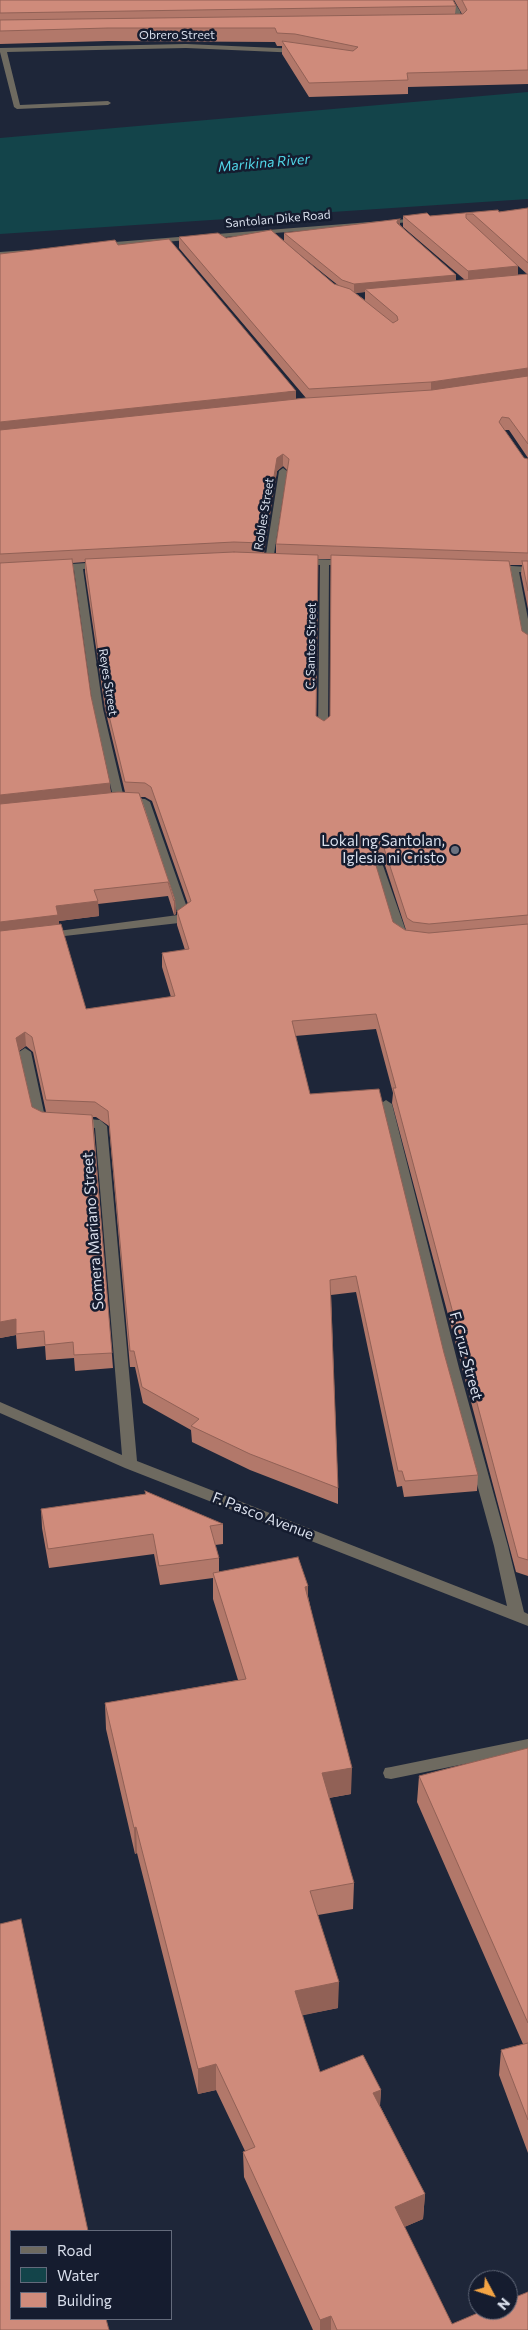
<!DOCTYPE html>
<html>
<head>
<meta charset="utf-8">
<style>
  body { margin:0 }
  #map { position:relative; width:528px; height:2330px; overflow:hidden; background:#1e2639; font-family:Commissioner,sans-serif }
  canvas { display:block }
  .legend { position:absolute; left:10px; top:2230px; width:162px; height:90px; box-sizing:border-box; background:#151c2f; border:1px solid #636a7b; margin:0; padding:6px 9px; list-style:none; font-size:15px; color:#d9dfec }
  .legend li { display:flex; align-items:center; gap:10px; height:25px }
  .legend b { width:25px; border:1px solid #636a7b }
  .north { position:absolute; left:468px; top:2270px; width:50px; height:50px; box-sizing:border-box; background:#151c2f; border:1px solid #636a7b; border-radius:50%; rotate:130deg; font-size:14px; font-weight:700; line-height:20px; text-align:center; color:#d9dfec }
  .north::after { content:''; display:block; margin:auto; width:18px; height:22px; background:#f4a444; clip-path:polygon(50% 0,100% 100%,50% 72%,0 100%) }
</style>
</head>
<body>
<div id="map">
<canvas width="528" height="2330"></canvas>
<ul class="legend">
<li><b style="height:6px;background:#6e6a60"></b>Road</li>
<li><b style="height:14px;background:#13444a"></b>Water</li>
<li><b style="height:14px;background:#cf8b7b"></b>Building</li>
</ul>
<div class="north">N</div>
</div>
<script>
const context = document.querySelector('canvas').getContext('2d');
context.lineJoin = 'round';
function fillPath(path, color) {
  context.fillStyle = color;
  context.fill(path, 'evenodd');
}
function toPath(rows) {
  const path = new Path2D();
  for (const r of rows) {
    path.moveTo(r[0], r[1]);
    for (let i = 2; i < r.length; i += 2) path.lineTo(r[i], r[i + 1]);
  }
  return path;
}
function trace(path, color, width, dash) {
  context.strokeStyle = color;
  context.lineWidth = width;
  context.lineCap = dash ? 'butt' : 'round';
  context.setLineDash(dash || []);
  context.stroke(path);
}
function write(font, color, halo, rows, align = 'center') {
  context.font = font + ' Commissioner,sans-serif';
  context.lineWidth = 5;
  context.setLineDash([]);
  context.textBaseline = 'middle';
  context.strokeStyle = halo;
  context.fillStyle = color;
  for (const [text, x, y, turn = 0] of rows) {
    context.save();
    context.translate(x, y);
    context.rotate((+turn || 0) * Math.PI / 180);
    context.textAlign = isNaN(turn) ? turn : align;
    if (halo) context.strokeText(text, 0, 0);
    context.fillText(text, 0, 0);
    context.restore();
  }
}
fillPath(toPath([
  [528,92,528,199,0,234,0,138]
]), '#13444a');
fillPath(toPath([
  [440,0,453,0,460,11,464,24,455,25,455,23,459,22,454,11,449,2,440,0],
  [186,44,300,49,303,51,300,53,186,48,7,52,20,105,108,101,111,103,108,105,17,109,14,107,0,52,0,48,186,44],
  [421,218,424,220,423,221,102,247,98,245,102,243,421,218],
  [27,250,28,252,24,254,0,256,0,252,27,250],
  [283,468,287,471,273,561,269,564,265,561,279,471,283,468],
  [303,559,348,560,352,563,348,566,329,565,328,730,323,733,318,730,320,565,300,564,299,562,303,559],
  [101,562,105,565,104,567,83,569,103,709,124,798,145,799,150,802,190,916,179,923,47,938,43,937,41,935,43,933,178,915,141,805,119,804,114,801,93,709,74,570,56,571,51,568,56,565,101,562],
  [496,565,528,567,528,573,519,572,528,619,528,647,523,644,510,572,493,570,491,568,496,565],
  [375,854,380,857,408,937,406,939,398,939,390,924,370,857,375,854],
  [25,1048,31,1052,45,1117,49,1118,51,1121,49,1124,41,1124,33,1119,19,1052,25,1048],
  [386,1100,392,1104,459,1368,508,1546,524,1612,528,1614,528,1626,125,1468,0,1413,0,1402,122,1455,95,1128,77,1126,71,1122,77,1118,100,1120,107,1126,137,1461,507,1606,494,1546,445,1368,380,1104,386,1100],
  [528,1739,528,1751,391,1779,385,1778,383,1773,385,1768,391,1767,528,1739]
]), '#6e6a60');
fillPath(toPath([
  [0,0,456,6,455,14,462,14,454,0,528,0,528,84,408,87,408,94,309,97,282,54,282,46,277,46,275,42,108,41,0,44],
  [528,208,528,458,509,430,504,430,524,458,528,459,528,609,521,574,522,565,510,565,522,631,528,635,528,1576,516,1572,392,1103,393,1093,376,1029,295,1036,310,1094,444,1353,478,1475,477,1491,404,1497,402,1486,397,1487,356,1292,331,1295,338,1488,338,1504,250,1470,192,1442,191,1430,143,1403,135,1367,130,1367,109,1126,96,1117,93,1117,113,1368,75,1371,74,1358,46,1360,45,1346,17,1349,16,1335,0,1338,0,254,118,245,296,399,306,398,179,248,179,237,226,238,339,286,284,242,284,233,400,225,456,281,465,280,403,227,403,216,430,216,499,212],
  [498,248,527,274,518,275,518,266],
  [365,292,365,300,355,293],
  [283,466,287,470,276,544,276,554,264,553,277,471],
  [318,559,331,559,330,717,324,721,316,716],
  [85,562,85,572,105,709,125,792,111,793,91,696,72,563],
  [141,797,145,797,152,801,188,904,177,911,177,925,185,950,162,953,162,967,171,997,86,1009,59,924,59,921,99,916,98,904,168,896,174,915,176,914,175,900],
  [376,852,382,856,406,930,393,922,372,854],
  [26,1046,33,1052,46,1112,42,1112,32,1107,19,1051],
  [145,1491,223,1524,223,1544,215,1545,219,1558,219,1572,308,1586,308,1596,351,1794,329,1798,354,1883,353,1909,318,1915,338,2008,302,2015,320,2072,381,2090,380,2106,425,2194,423,2219,404,2227,452,2324,528,2330,313,2330,244,2177,243,2152,245,2151,216,2090,198,2094,137,1853,135,1854,106,1729,105,1703,238,1680,213,1599,213,1578,160,1585,154,1554,49,1568,42,1528,41,1509,145,1494],
  [528,1748,528,2153,499,2075,501,2050,523,2044,417,1802,419,1776]
]), '#b2786a');
fillPath(toPath([
  [400,219,400,227,397,221],
  [518,266,518,278,468,282,468,271],
  [456,275,456,284,365,289,365,292,354,293,354,284],
  [528,368,528,380,431,394,431,382],
  [296,391,296,403,0,434,0,422],
  [283,454,283,466,277,471,263,556,263,543,277,458],
  [110,783,111,797,0,809,0,795],
  [376,838,376,852,368,856,369,842],
  [175,900,176,914,174,915,174,901],
  [98,901,99,916,59,921,59,929,0,936,0,922,56,906],
  [25,1032,26,1046,17,1052,16,1038],
  [16,1319,16,1335,0,1338,0,1322],
  [308,1586,307,1612,305,1587],
  [352,1768,351,1794,322,1799,322,1773],
  [136,1827,137,1853,135,1854,134,1828],
  [339,1982,338,2008,295,2017,295,1991],
  [216,2064,216,2090,198,2094,198,2069],
  [381,2090,379,2115,373,2093],
  [425,2194,423,2219,393,2232,395,2207],
  [331,2316,331,2330,320,2330,320,2320]
]), '#916156');
const building = toPath([
  [0,0,453,0,456,6,0,13,0,0],
  [462,0,528,0,528,70,407,73,408,80,309,83,282,41,353,51,358,47,295,34,277,33,275,28,108,28,0,31,0,20,463,14,467,10,462,0],
  [528,208,528,263,473,214,466,214,466,218,518,266,468,271,403,216,427,213,430,216,498,210,499,212,528,208],
  [400,219,397,221,397,223,456,275,354,284,342,280,284,233,400,219],
  [271,230,334,284,350,289,393,323,398,320,397,316,365,289,528,274,528,368,431,382,309,389,179,237,218,233,226,238,271,230],
  [169,239,296,391,0,422,0,254,115,240,118,245,169,239],
  [528,376,528,444,509,418,502,417,499,422,524,458,528,459,528,553,276,544,289,459,283,454,277,458,263,543,234,542,0,554,0,430,306,398,432,390,528,376],
  [234,552,318,555,316,716,324,721,330,716,331,555,509,561,522,631,528,635,528,915,429,924,413,922,407,918,382,842,376,838,369,842,393,922,405,930,429,933,528,924,528,1560,518,1557,393,1088,396,1088,376,1014,292,1021,310,1094,379,1089,444,1353,478,1475,405,1481,402,1471,398,1471,356,1276,330,1280,338,1488,250,1454,191,1426,199,1419,142,1387,134,1351,130,1351,108,1111,95,1102,46,1100,32,1037,25,1032,16,1038,32,1107,42,1112,92,1115,112,1353,74,1355,73,1342,45,1345,44,1331,16,1334,16,1319,0,1322,0,931,61,924,86,1009,175,996,162,953,189,949,177,911,191,901,151,787,145,783,125,782,104,695,85,559,234,552],
  [72,559,91,696,110,783,0,795,0,563,72,559],
  [522,561,528,561,528,591,522,561],
  [118,792,139,793,175,900,174,901,168,882,94,890,98,901,56,906,58,915,0,922,0,804,118,792],
  [145,1491,223,1524,210,1526,219,1558,159,1566,153,1534,48,1549,41,1509,146,1494,145,1491],
  [298,1557,308,1586,305,1587,352,1768,322,1773,354,1883,310,1891,339,1982,295,1991,320,2072,363,2055,381,2090,373,2093,425,2194,395,2207,452,2324,485,2310,508,2310,508,2300,528,2292,528,2330,337,2330,331,2316,320,2320,243,2152,255,2147,216,2064,198,2069,136,1827,134,1828,105,1703,246,1679,213,1573,298,1557],
  [528,1748,528,2023,419,1776,528,1748],
  [21,1919,88,2231,11,2231,11,2319,106,2319,109,2330,0,2330,0,1924,21,1919],
  [528,2043,528,2120,501,2050,528,2043]
]);
fillPath(building, '#cf8b7b');
trace(building, '#916156', 1);
for (const [x, y, r, color] of [
  [455,850,5,"#6b7280"]
]) {
  const dot = new Path2D();
  dot.arc(x, y, r, 0, 2 * Math.PI);
  context.fillStyle = color;
  context.fill(dot);
  trace(dot, '#151c2f', 2);
}
write('12px', '#d9dfec', '#151c2f', [
  ["Obrero Street",177,35],
  ["Santolan Dike Road",278,219,-5],
  ["Robles Street",264,514,-81],
  ["C. Santos Street",311,646,-89],
  ["Reyes Street",108,682,81]
]);
write('italic 14px', '#51d7e8', '#151c2f', [
  ["Marikina River",264,163,-5]
]);
write('15px', '#d9dfec', '#151c2f', [
  ["Lokal ng Santolan,",445,841],
  ["Iglesia ni Cristo",445,858]
], 'right');
write('15px', '#d9dfec', '#151c2f', [
  ["Somera Mariano Street",93,1231,-94],
  ["F. Cruz Street",466,1356,75],
  ["F. Pasco Avenue",263,1516,21]
]);
</script>
</body>
</html>
